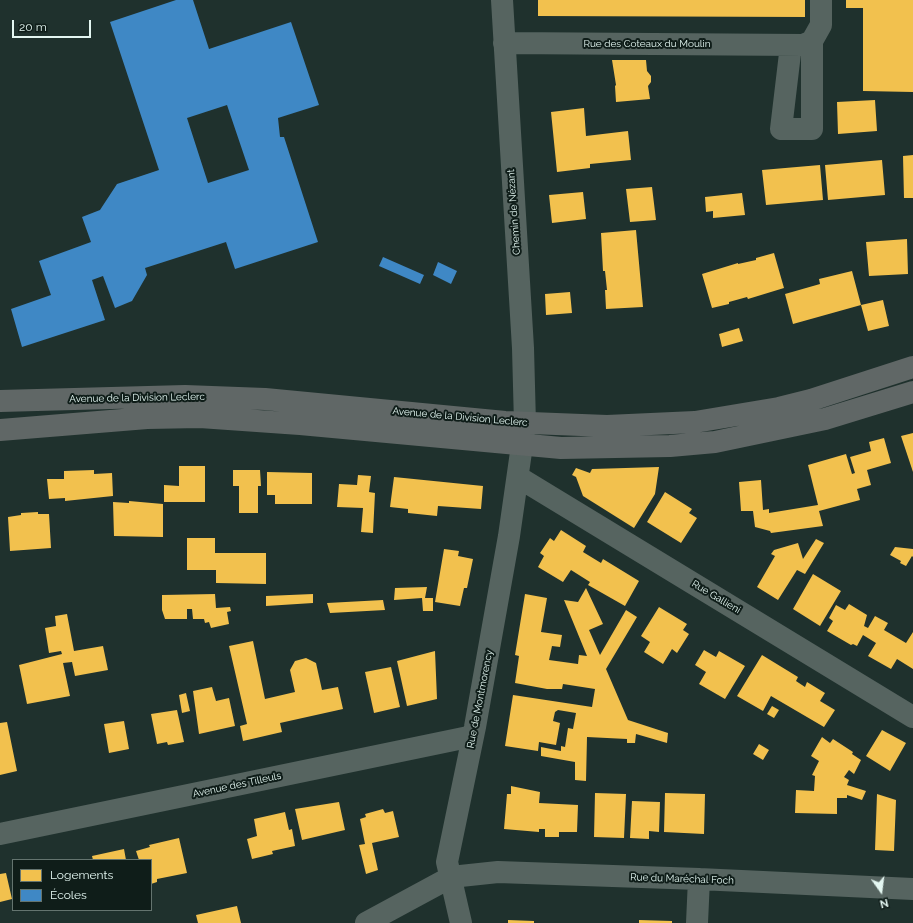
<!DOCTYPE html>
<html>
<head>
<meta charset="utf-8">
<style>
  body { margin:0 }
  #map { position:relative; width:913px; height:923px; overflow:hidden; background:#1f312d; font-family:Raleway,sans-serif }
  canvas { display:block }
  .legend { position:absolute; left:12px; top:859px; width:140px; height:52px; box-sizing:border-box; background:#0f1d19; border:1px solid #64746f; margin:0; padding:5px 7px; list-style:none; font-size:12px; color:#e3f6f1 }
  .legend li { display:flex; align-items:center; gap:8px; height:20px }
  .legend b { width:20px; border:1px solid #64746f }
  .north { position:absolute; left:861px; top:871px; width:40px; height:40px; -webkit-text-stroke:3px #0f1d19; paint-order:stroke; rotate:166deg; font-size:11px; font-weight:700; line-height:16px; text-align:center; color:#e3f6f1 }
  .north::after { content:''; display:block; margin:auto; width:14px; height:18px; background:#e3f6f1; clip-path:polygon(50% 0,100% 100%,50% 72%,0 100%) }
  .scale { position:absolute; left:12px; top:20px; width:79px; height:18px; box-sizing:border-box; border:2px solid #e3f6f1; border-top:0; padding-left:5px; font-size:12px; line-height:14px; white-space:nowrap; color:#e3f6f1; -webkit-text-stroke:3px #0f1d19; paint-order:stroke }
</style>
</head>
<body>
<div id="map">
<canvas width="913" height="923"></canvas>
<ul class="legend">
<li><b style="height:11px;background:#f2c14e"></b>Logements</li>
<li><b style="height:11px;background:#3f88c5"></b>Écoles</li>
</ul>
<div class="north">N</div>
<div class="scale">20 m</div>
</div>
<script>
const context = document.querySelector('canvas').getContext('2d');
context.lineJoin = 'round';
function fillPath(path, color) {
  context.fillStyle = color;
  context.fill(path, 'evenodd');
}
function toPath(rows) {
  const path = new Path2D();
  for (const r of rows) {
    path.moveTo(r[0], r[1]);
    for (let i = 2; i < r.length; i += 2) path.lineTo(r[i], r[i + 1]);
  }
  return path;
}
function trace(path, color, width, dash) {
  context.strokeStyle = color;
  context.lineWidth = width;
  context.lineCap = dash ? 'butt' : 'round';
  context.setLineDash(dash || []);
  context.stroke(path);
}
function write(font, color, halo, rows, align = 'center') {
  context.font = font + ' Raleway,sans-serif';
  context.lineWidth = 4;
  context.setLineDash([]);
  context.textBaseline = 'middle';
  context.strokeStyle = halo;
  context.fillStyle = color;
  for (const [text, x, y, turn = 0] of rows) {
    context.save();
    context.translate(x, y);
    context.rotate((+turn || 0) * Math.PI / 180);
    context.textAlign = isNaN(turn) ? turn : align;
    if (halo) context.strokeText(text, 0, 0);
    context.fillText(text, 0, 0);
    context.restore();
  }
}
fillPath(toPath([
  [538,0,805,0,805,17,538,16],
  [846,0,913,0,913,92,863,91,863,8,846,8],
  [612,60,646,60,647,71,651,76,651,82,648,86,650,99,616,102,615,86,616,85],
  [875,100,877,131,838,134,837,102],
  [584,108,586,136,628,131,631,160,590,164,590,168,557,172,551,112],
  [913,155,913,198,904,198,903,156],
  [882,160,885,195,828,200,825,165],
  [820,165,823,200,766,205,762,170],
  [652,187,656,220,630,222,626,189],
  [583,192,586,219,552,223,549,195],
  [742,193,745,215,713,218,713,211,706,212,705,197],
  [636,230,643,307,606,309,605,290,607,290,605,271,603,271,601,233],
  [907,239,908,274,869,276,866,242],
  [774,253,784,288,748,299,747,297,729,302,729,304,712,308,702,274,738,263,738,264,756,260,756,258],
  [852,271,861,305,793,324,785,294,820,284,819,279],
  [570,292,572,313,546,315,545,294],
  [883,300,889,326,868,331,861,305],
  [739,328,743,341,722,347,719,334],
  [913,433,913,472,901,436],
  [884,438,891,463,867,470,871,485,857,489,860,500,819,511,823,526,771,533,770,531,755,527,753,511,741,511,739,482,761,480,763,510,769,509,769,513,818,505,808,465,846,454,852,474,855,473,850,457,871,451,869,442],
  [179,466,205,466,205,502,164,502,164,485,179,486],
  [659,467,655,494,634,528,583,496,576,477,572,475,576,468,590,473,592,469],
  [94,470,94,474,112,473,113,496,65,501,65,498,49,499,47,479,64,479,64,471],
  [233,470,260,470,261,486,258,486,258,513,239,513,239,486,233,486],
  [267,472,312,473,312,504,275,504,275,495,267,495],
  [358,475,371,476,369,492,375,493,373,533,361,532,363,508,337,507,339,484,357,485],
  [394,477,483,486,481,509,438,506,437,516,408,513,408,509,390,507],
  [665,492,692,509,689,513,697,518,681,543,647,522],
  [129,501,163,504,163,537,114,536,113,502,129,503],
  [38,512,38,514,49,514,51,548,10,551,8,517,21,515,21,513],
  [561,530,586,546,583,552,601,563,603,559,639,581,625,606,588,585,590,582,571,570,563,582,538,567,544,556,540,553,550,538,554,541],
  [187,538,215,538,215,553,266,553,266,584,216,583,216,570,187,570],
  [816,539,824,543,805,574,797,570,778,600,757,587,775,556,771,554,774,550,798,543,803,559],
  [895,547,913,549,913,557,912,556,906,566,900,563,901,561,890,555],
  [444,549,459,551,458,556,473,559,467,588,464,588,460,606,435,602],
  [813,574,841,591,820,626,793,609],
  [427,587,425,598,433,598,433,611,423,611,422,598,394,600,395,588],
  [586,588,603,624,589,630,600,655,626,610,637,617,606,669,628,720,668,733,667,743,636,734,635,743,627,743,627,739,587,737,586,781,575,780,575,762,541,756,541,747,561,751,561,746,565,747,568,728,573,729,576,713,558,710,555,712,553,721,560,723,556,745,539,742,538,751,505,746,513,695,592,707,595,689,563,684,562,689,547,689,515,683,519,656,515,655,525,594,547,598,541,632,562,635,560,647,552,646,549,660,578,664,579,655,587,656,564,600,578,602],
  [215,594,216,608,230,607,231,611,227,612,229,624,211,628,209,622,205,623,204,619,193,619,192,609,187,609,187,619,165,619,162,610,162,595],
  [313,594,313,603,266,606,266,596],
  [383,600,385,610,330,613,327,603],
  [849,604,867,615,864,626,868,628,875,616,888,623,884,630,906,643,913,632,913,669,897,659,891,669,868,656,876,643,863,635,857,646,853,644,851,645,827,631,833,621,829,618,836,605,845,610],
  [659,607,687,624,683,630,689,634,677,653,672,649,663,664,644,652,650,642,641,636],
  [67,614,74,651,103,646,108,670,75,676,72,662,63,663,70,696,27,704,19,665,62,654,61,651,49,653,45,628,56,626,55,616],
  [253,641,265,699,295,692,290,670,295,661,306,658,316,663,322,690,338,687,343,709,280,723,282,732,243,741,240,726,247,724,229,646],
  [704,650,716,657,719,651,745,666,725,699,699,684,706,672,695,665],
  [435,651,437,699,407,706,397,661],
  [762,655,798,677,796,681,805,687,807,682,825,693,820,701,835,710,824,727,771,696,763,711,737,696],
  [391,667,400,707,374,713,365,672],
  [212,687,216,701,229,698,235,726,199,734,193,691],
  [186,693,190,711,182,713,179,695],
  [772,706,779,710,774,718,767,714],
  [177,710,184,742,168,745,167,742,157,744,151,714],
  [124,721,129,749,109,753,104,724],
  [7,722,17,771,0,775,0,723],
  [882,730,906,743,890,771,866,756],
  [822,737,830,743,833,739,853,752,852,754,861,760,854,774,849,770,844,777,849,780,847,785,866,791,862,800,847,795,847,798,837,798,837,814,795,813,796,790,814,791,815,776,812,775,819,761,811,756],
  [759,744,769,750,763,760,753,754],
  [511,786,540,792,539,803,578,805,577,832,559,832,559,837,545,837,545,829,539,829,539,832,504,829,507,794,511,794],
  [595,793,626,794,624,838,594,837],
  [665,793,705,794,704,834,664,832],
  [877,794,896,800,894,851,875,850],
  [632,801,660,802,659,832,649,831,649,839,630,838],
  [339,802,345,830,302,840,295,809],
  [383,809,385,813,393,811,399,837,372,843,378,870,366,874,359,845,365,844,360,819,366,817,365,814],
  [285,812,289,830,292,829,295,846,272,851,273,854,252,859,247,839,257,836,254,819],
  [179,838,187,873,157,879,157,882,151,884,151,860,139,860,136,851,150,847,149,845],
  [124,849,126,860,93,860,92,856],
  [6,873,12,899,0,902,0,874],
  [237,906,241,923,198,923,196,915],
  [508,920,534,921,534,923,508,923],
  [639,920,672,921,672,923,639,923]
]), '#f2c14e');
fillPath(toPath([
  [176,0,193,0,209,49,291,22,319,105,278,118,280,137,284,137,318,242,235,269,226,242,145,268,147,275,132,301,115,308,103,276,92,280,105,320,22,347,11,309,51,295,39,261,91,242,82,217,100,210,117,184,159,170,110,22],
  [227,105,249,170,208,183,187,118],
  [383,257,424,275,420,284,379,266],
  [438,262,457,271,451,284,433,275]
]), '#3f88c5');
trace(toPath([
  [504,43,803,45,812,41],
  [791,45,781,129,812,129,812,41,821,25,821,0],
  [518,477,913,717],
  [0,834,473,736],
  [366,923,451,877,498,872,699,879,913,889],
  [461,923,447,862,475,727,509,536,525,424,523,348,502,0],
  [697,923,699,879]
]), '#566460', 22);
trace(toPath([
  [0,401,185,396,265,399,505,422,607,426,695,422,779,408,811,400,913,367],
  [0,430,147,418,200,417,300,424,561,448,670,446,715,442,825,419,913,392]
]), '#606766', 22);
write('10px', '#e3f6f1', '#0f1d19', [
  ["Rue des Coteaux du Moulin",647,44],
  ["Chemin de Nézant",514,212,-94],
  ["Avenue de la Division Leclerc",137,398,-1],
  ["Avenue de la Division Leclerc",460,417,5],
  ["Rue Gallieni",716,597,31],
  ["Rue de Montmorency",480,699,-79],
  ["Avenue des Tilleuls",237,785,-12],
  ["Rue du Maréchal Foch",682,879,2]
]);
</script>
</body>
</html>
